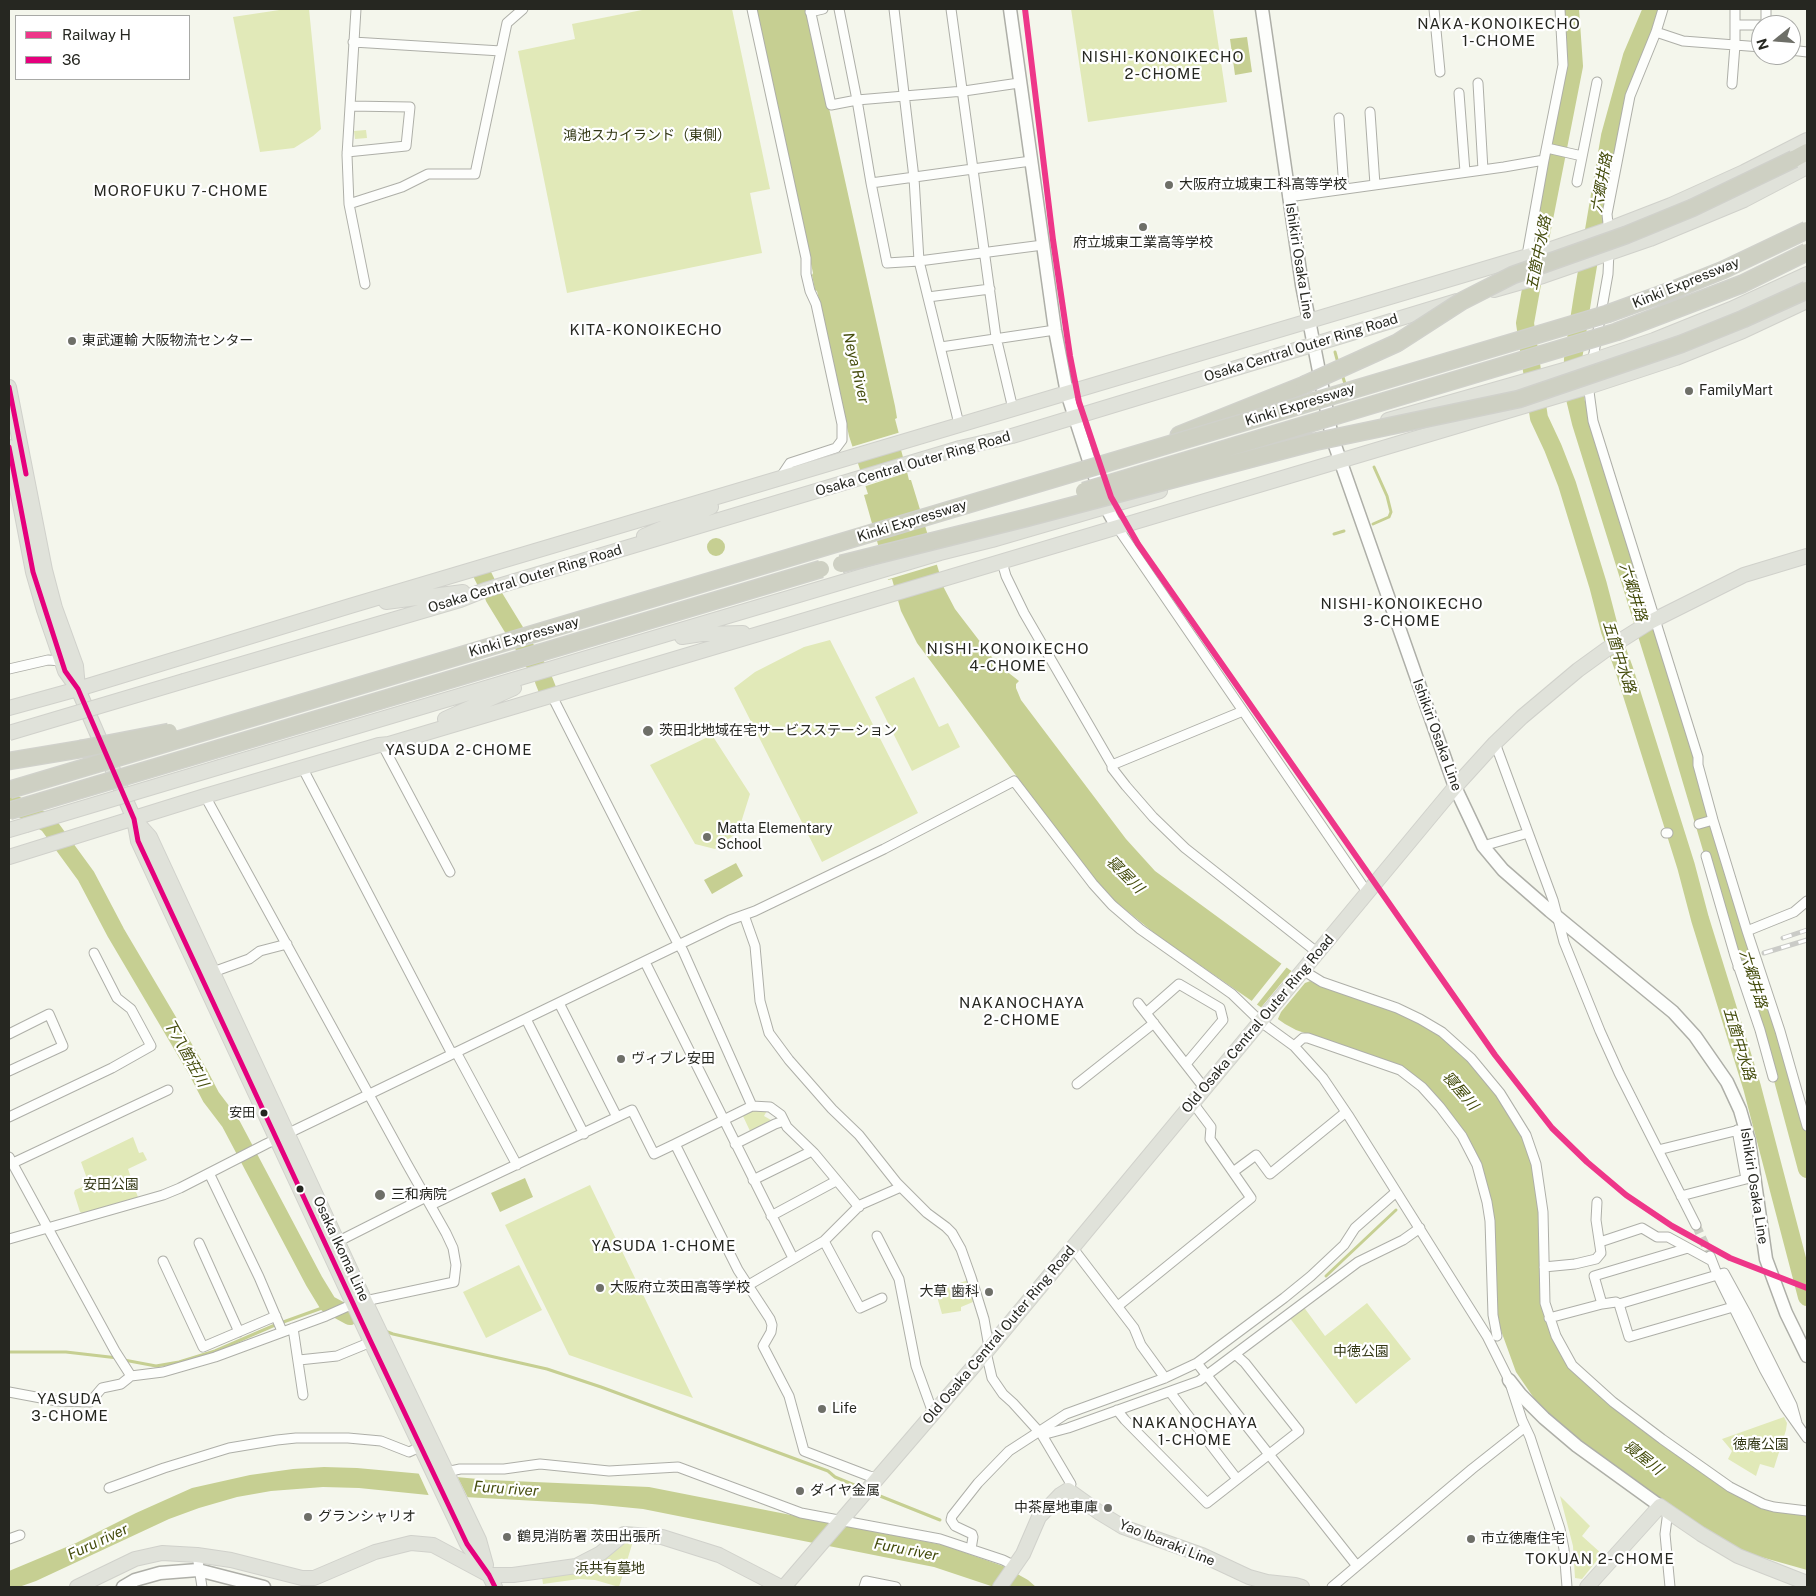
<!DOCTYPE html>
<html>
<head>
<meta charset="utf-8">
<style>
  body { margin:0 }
  #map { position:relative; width:1816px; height:1596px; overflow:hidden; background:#f4f6ec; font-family:"Public Sans",sans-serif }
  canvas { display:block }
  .frame { position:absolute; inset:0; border:10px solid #262721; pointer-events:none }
  .legend { position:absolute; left:15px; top:15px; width:175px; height:65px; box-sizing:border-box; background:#fff; border:1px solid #a8a9a6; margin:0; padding:6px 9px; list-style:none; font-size:15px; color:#262721 }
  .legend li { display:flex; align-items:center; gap:10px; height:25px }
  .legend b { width:25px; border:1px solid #a8a9a6 }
  .north { position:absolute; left:1751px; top:15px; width:50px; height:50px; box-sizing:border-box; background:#fff; border:1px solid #a8a9a6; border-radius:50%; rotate:253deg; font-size:14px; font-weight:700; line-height:20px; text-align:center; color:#262721 }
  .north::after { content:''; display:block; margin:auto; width:18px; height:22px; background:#6e6f68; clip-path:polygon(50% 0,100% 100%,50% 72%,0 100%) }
</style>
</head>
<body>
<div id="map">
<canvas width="1816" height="1596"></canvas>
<div class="frame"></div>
<ul class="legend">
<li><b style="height:6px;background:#ee3689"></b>Railway H</li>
<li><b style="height:6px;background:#e5007d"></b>36</li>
</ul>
<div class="north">N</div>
</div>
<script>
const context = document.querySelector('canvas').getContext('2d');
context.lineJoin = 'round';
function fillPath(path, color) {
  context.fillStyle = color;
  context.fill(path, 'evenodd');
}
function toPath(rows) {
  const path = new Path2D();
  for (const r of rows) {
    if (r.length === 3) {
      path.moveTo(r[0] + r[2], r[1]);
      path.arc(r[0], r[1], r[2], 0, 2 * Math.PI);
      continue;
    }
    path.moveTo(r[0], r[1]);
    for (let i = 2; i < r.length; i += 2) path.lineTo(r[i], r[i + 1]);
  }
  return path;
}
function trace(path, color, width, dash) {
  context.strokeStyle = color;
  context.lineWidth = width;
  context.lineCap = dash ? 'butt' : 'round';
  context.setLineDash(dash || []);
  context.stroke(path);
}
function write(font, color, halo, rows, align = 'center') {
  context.font = font + ' "Public Sans","Noto Sans JP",sans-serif';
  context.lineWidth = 4.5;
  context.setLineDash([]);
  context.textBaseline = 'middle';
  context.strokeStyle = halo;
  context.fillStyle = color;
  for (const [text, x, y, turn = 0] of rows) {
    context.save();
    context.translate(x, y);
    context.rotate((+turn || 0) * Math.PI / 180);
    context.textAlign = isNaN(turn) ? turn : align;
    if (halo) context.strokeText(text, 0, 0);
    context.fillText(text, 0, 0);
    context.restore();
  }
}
fillPath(toPath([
  [286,9,309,9,321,129,313,136,294,148,260,152,233,17],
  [647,9,732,9,770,189,750,193,762,253,567,293,518,51,575,39,572,24],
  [1071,9,1213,9,1227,102,1088,122],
  [366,130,367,138,355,139,354,131],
  [830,640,918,813,822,862,734,688,755,672,804,647],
  [914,677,939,727,948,723,960,747,912,771,875,697],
  [712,735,750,794,738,832,715,849,695,844,650,765],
  [754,1108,768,1109,764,1116,771,1120,750,1131,742,1114],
  [133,1137,139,1153,143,1152,147,1160,128,1169,139,1200,85,1215,80,1212,74,1193,75,1190,89,1184,81,1162],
  [590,1185,693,1398,569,1355,505,1225],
  [519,1265,542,1310,486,1338,463,1292],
  [968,1280,973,1302,961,1307,961,1311,942,1314,938,1300,938,1291],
  [1367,1303,1411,1359,1356,1404,1289,1317,1303,1306,1325,1336],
  [1784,1417,1787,1423,1786,1430,1774,1468,1760,1464,1756,1476,1728,1459,1732,1451,1722,1439],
  [1560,1496,1590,1526,1582,1536,1602,1554,1582,1579,1575,1578,1573,1546],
  [634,1538,619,1587,595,1580,579,1579,543,1584,542,1577]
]), '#e1e9b8');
fillPath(toPath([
  [755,9,807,9,895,406,897,418,895,419,899,434,897,435,907,472,909,480,911,480,944,588,955,609,1001,669,1005,670,1019,681,1016,684,1016,688,1021,700,1126,839,1155,871,1290,970,1312,982,1399,1013,1427,1025,1459,1050,1497,1095,1523,1137,1533,1165,1540,1212,1541,1265,1555,1343,1565,1361,1579,1378,1611,1405,1735,1494,1761,1507,1807,1515,1807,1570,1747,1553,1715,1537,1583,1445,1538,1404,1516,1372,1499,1325,1497,1315,1493,1209,1484,1176,1470,1143,1395,1064,1296,1030,1285,1024,1158,936,1116,902,1093,877,1065,841,917,643,901,611,892,579,888,580,864,495,868,494,849,436,817,291,815,290,812,275,813,273],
  [1247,37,1252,72,1235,75,1230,39],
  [716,547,9],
  [736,863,743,876,712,894,704,880],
  [525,1178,533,1197,500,1212,491,1193],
  [324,1467,357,1468,489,1480,649,1487,943,1545,1003,1566,1028,1580,1036,1587,994,1587,934,1567,643,1509,592,1504,428,1495,359,1488,323,1487,271,1491,237,1497,199,1508,169,1519,36,1581,19,1587,9,1587,9,1571,76,1543,136,1513,192,1488,250,1475,293,1469]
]), '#c6cf92');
fillPath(toPath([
  [901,432,900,436,855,461,851,447],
  [905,457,909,472,863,487,858,471],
  [935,549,939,564,886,580,881,564],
  [1282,963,1287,967,1255,1007,1250,1003],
  [1293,969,1313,980,1305,983,1281,1012,1277,1021,1259,1010],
  [418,1472,457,1476,469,1500,430,1498]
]), '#f4f6ec');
trace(toPath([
  [1335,352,1338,363],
  [1342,374,1346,387],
  [1373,524,1389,517,1391,512,1387,496,1374,467],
  [1334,534,1344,531],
  [1326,1276,1396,1210],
  [385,1331,393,1334,547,1369,601,1387,828,1471,835,1477,864,1489],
  [9,1352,66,1352,118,1358],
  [124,1360,156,1366,179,1362,215,1351,275,1325,322,1308,328,1304],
  [870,1492,940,1520]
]), '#c6cf92', 3);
trace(toPath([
  [1570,9,1574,66,1541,234,1525,323,1539,418,1553,448,1567,484,1598,585,1610,631,1624,669,1686,866,1700,919,1752,1087,1807,1297],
  [1652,9,1632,56,1610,136,1583,295,1573,359,1572,386,1581,423,1677,731,1738,937,1778,1061,1807,1169],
  [481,572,486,582],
  [494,597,538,669],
  [544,681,548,691],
  [9,801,48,824,86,876,116,933,198,1072,211,1097,230,1122,314,1281,328,1304,350,1316]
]), '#c6cf92', 18);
trace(toPath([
  [1696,1225,1710,1256]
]), '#cbcdc3', 9, [9, 4.5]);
const street = toPath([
  [752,9,806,258,806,274,810,291,816,304,842,424,842,440,836,448,790,463,780,478],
  [810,9,831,105,857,100,964,91,1019,83],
  [839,9,857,100,871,183,1031,161],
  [894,9,914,178,919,261,959,424],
  [951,9,996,337,1013,409],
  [1434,9,1440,72],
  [810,12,823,9],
  [1735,25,1764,25],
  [1766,25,1766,9],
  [1656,32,1683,41,1761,47],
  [353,42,501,51],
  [1791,50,1807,52],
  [1478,83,1483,170],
  [1732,84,1735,45,1735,9],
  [1459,93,1465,172],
  [1370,112,1375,185],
  [1339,118,1344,189],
  [1547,148,1582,156],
  [347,152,406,146,410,107,350,106],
  [1577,182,1597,82],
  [871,183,887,263,919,261,1043,245],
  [1288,197,1504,167,1544,160,1563,65,1560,9],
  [349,204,347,155,356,9],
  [1609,233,1607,214,1630,96,1656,32,1663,9],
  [1527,255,1544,160],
  [365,284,349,204,402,187,428,174,475,174,507,23,523,9],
  [928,297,990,289],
  [941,347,1055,330],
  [1592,364,1608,274,1609,251],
  [1588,384,1593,421,1698,757,1698,765,1713,820,1747,931,1780,1031,1807,1126],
  [1117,527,1367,892],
  [1002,562,1006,576,1024,613,1112,765,1112,768,1126,786,1153,817,1185,848,1318,953],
  [9,669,48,660,61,661],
  [552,696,676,940,683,951,752,1106],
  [1495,743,1553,900,1564,942,1600,1031,1619,1073,1696,1225],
  [382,744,450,872],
  [1112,765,1243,711],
  [302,767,452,1054],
  [205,796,407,1164,446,1233,453,1248,456,1265,454,1282,365,1301],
  [1699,824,1713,820],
  [1666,833,1668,833],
  [1483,846,1528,833],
  [1706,856,1735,956,1760,1030,1773,1077],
  [744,915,755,946,760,1001,769,1033,789,1060,832,1109,859,1135,897,1183,927,1213,946,1227,952,1233,961,1249,971,1277,984,1319,989,1347],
  [1747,931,1794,912,1807,901],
  [645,962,793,1258],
  [1738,967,1757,961],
  [1304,971,1322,982,1397,1008,1420,1019,1442,1032,1471,1058,1500,1093,1526,1135,1536,1164,1543,1212,1545,1303,1556,1336,1572,1365,1613,1402,1662,1439,1730,1487,1763,1504,1774,1507,1807,1511],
  [213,972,249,959,260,951,287,944],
  [559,1003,617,1117],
  [1138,1003,1205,1089],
  [1146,1013,1179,984,1220,1008,1223,1020,1186,1064],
  [526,1019,584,1134],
  [9,1034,49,1014,63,1046,9,1071],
  [1294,1046,1303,1038,1308,1038,1400,1070,1422,1087,1440,1107,1462,1136,1477,1165,1487,1202,1490,1221,1493,1315,1497,1336],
  [456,1052,517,1165],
  [1077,1084,1154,1023],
  [9,1117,112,1068,151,1046,131,1009,117,998,94,953],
  [675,1144,752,1106,770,1107,781,1115,787,1127,814,1153,859,1207],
  [735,1144,775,1124,784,1121],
  [1658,1150,1743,1129],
  [9,1157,115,1351,131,1376,163,1372,215,1357,326,1316,353,1304],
  [13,1163,168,1090],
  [1233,1172,1256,1155,1270,1174,1346,1112],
  [209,1173,259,1277,282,1331],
  [753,1180,812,1151],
  [1681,1196,1746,1179,1737,1130],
  [431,1205,632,1110,654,1154,675,1144,738,1270,770,1319,772,1325,771,1332,763,1346,789,1396,804,1451,869,1476,878,1478],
  [771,1216,836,1181],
  [877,1236,899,1279,916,1366,933,1413],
  [9,1239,163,1195,180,1188,266,1144,436,1062,730,920,755,911,884,849,1014,781,1093,884,1112,905,1140,929,1232,994,1261,1022,1294,1046,1323,1078,1348,1115,1487,1336,1509,1380,1522,1420,1530,1437,1560,1529,1564,1549,1567,1587],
  [339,1241,426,1197],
  [824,1241,860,1308,882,1298],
  [1600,1242,1642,1228,1657,1237,1668,1237,1712,1261],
  [199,1243,239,1332],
  [1072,1247,1134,1328,1141,1345,1165,1378],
  [1710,1256,1717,1274,1764,1369,1785,1407,1807,1438],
  [163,1261,203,1347,276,1316],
  [1544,1267,1575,1264,1596,1259,1601,1253,1596,1220,1597,1202],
  [747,1286,824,1241,860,1205,901,1187],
  [1602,1304,1594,1276,1688,1248],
  [1619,1304,1629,1337,1733,1307],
  [1118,1306,1251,1198,1210,1139,1211,1127,1193,1103],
  [1549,1318,1602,1304,1616,1302,1619,1304,1724,1273,1747,1315,1792,1405,1797,1423],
  [293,1328,303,1395],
  [986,1352,992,1378,1003,1394,1013,1403,1042,1435,1071,1484,1068,1490],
  [299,1360,337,1356,371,1342],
  [1197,1363,1357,1566],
  [9,1392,57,1401,90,1402,102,1388,121,1384,131,1376],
  [1170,1392,1237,1479],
  [1117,1410,1125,1420,1207,1503,1299,1431,1245,1363,1235,1354],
  [1042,1435,1068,1428,1199,1381,1358,1262,1403,1240,1420,1228],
  [446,1472,460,1469,504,1469,540,1464,609,1471,678,1467,801,1513,940,1539,1003,1560,1015,1566],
  [109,1488,164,1468,229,1448,277,1440,296,1438,348,1438,381,1441,409,1452,420,1447],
  [1668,1511,1665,1534,1670,1587],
  [9,1539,20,1535],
  [971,1549,973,1537,972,1534,955,1526,951,1520,952,1516,978,1483,1009,1451,1066,1414,1165,1378,1197,1363,1284,1298,1311,1276,1344,1245,1355,1228,1396,1192],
  [197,1555,202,1587],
  [864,1587,866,1581,896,1587],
  [1332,1587,1472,1469,1525,1427]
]);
const secondary = toPath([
  [1010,9,1055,330,1067,393,1089,461,1106,507,1117,527],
  [1262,9,1302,285,1332,437,1455,787,1483,846,1503,870,1550,911,1673,1012,1695,1036,1727,1082,1740,1110,1749,1141,1766,1259,1786,1313,1807,1356],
  [1509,1380,1520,1394,1544,1418,1577,1446,1660,1506],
  [123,1587,135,1580,160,1573,198,1570,264,1587]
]);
const primary = toPath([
  [1494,290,1543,276,1650,239,1744,200,1807,167],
  [9,387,45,570,55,608,76,666,78,688],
  [1388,420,1564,370,1654,340,1731,309,1807,274],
  [9,447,33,572,44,610,65,671,78,689,134,819,138,841,371,1342,467,1544,489,1575,495,1587],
  [644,536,711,507],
  [386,602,463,592],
  [682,637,702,634,743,633],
  [184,681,460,600,485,590,960,448,1012,436,1457,301],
  [9,708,78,689,350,606,1548,250,1609,229,1671,205,1744,172,1807,140],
  [445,719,514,688],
  [220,767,940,553,992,540,1160,491],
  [134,819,150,837,365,1301,479,1540,486,1565],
  [9,830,26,825],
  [9,857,205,796,379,745,389,744,1588,387,1676,358,1743,331,1807,301],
  [77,1587,135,1559,162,1553,197,1555,231,1560,302,1578,314,1578,375,1552,411,1543,433,1545,489,1575,513,1575,576,1566,601,1553,624,1534,662,1537,719,1555,781,1587],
  [784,1587,986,1352,1455,787,1495,743,1522,717,1578,670,1607,649,1650,622,1744,575,1807,556],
  [1000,1587,1023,1554,1039,1517,1060,1495,1068,1490,1100,1513,1123,1527,1202,1555,1249,1577,1267,1582,1295,1585,1302,1587],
  [1587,1587,1660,1506,1701,1534,1738,1556,1807,1583]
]);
const highway = toPath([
  [1794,159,1807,152],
  [1179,435,1304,385],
  [9,761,81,749]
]);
trace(street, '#aeafa8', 11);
trace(secondary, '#aeafa8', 15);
trace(primary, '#d0d1cb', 16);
trace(highway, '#d0d1cb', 19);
trace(street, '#fdfefc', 9);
trace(secondary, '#fdfefc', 12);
trace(primary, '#e0e2da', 14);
trace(highway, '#ced0c3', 16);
const rail = toPath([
  [1783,938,1807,930],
  [1764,953,1807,940]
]);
trace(rail, '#cacbc7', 5);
trace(rail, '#fff', 3, [9]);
const primaryBridge = toPath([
  [9,733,184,681],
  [26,825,220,767]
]);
const highwayBridge = toPath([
  [1304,385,1397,343,1462,301,1513,275,1626,235,1692,208,1794,159],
  [1084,491,1616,332,1742,284,1807,252],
  [841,564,1026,518,1314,442,1519,399,1681,344,1743,319,1807,290],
  [81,749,169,732],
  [9,790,1607,314,1673,290,1723,270,1807,230],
  [9,811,821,569]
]);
trace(primaryBridge, '#d0d1cb', 16, []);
trace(highwayBridge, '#d0d1cb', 19, []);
trace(primaryBridge, '#e0e2da', 14);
trace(highwayBridge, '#ced0c3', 16);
trace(toPath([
  [9,387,26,474],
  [9,447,33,572,65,671,78,689,134,819,138,841,371,1342,467,1544,489,1575,495,1587]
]), '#e5007d', 5);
trace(toPath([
  [1025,9,1053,240,1070,356,1079,402,1111,497,1138,544,1495,1055,1552,1128,1587,1162,1626,1195,1672,1226,1730,1258,1807,1288]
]), '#ee3689', 6);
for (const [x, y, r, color] of [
  [1169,185,5,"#6e6f68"],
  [1143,227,5,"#6e6f68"],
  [72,341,5,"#6e6f68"],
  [1689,391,5,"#6e6f68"],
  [648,731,6,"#6e6f68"],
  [707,837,5,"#6e6f68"],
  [621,1059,5,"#6e6f68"],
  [264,1113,4.5,"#262721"],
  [300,1189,4.5,"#262721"],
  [380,1195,6,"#6e6f68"],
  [600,1288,5,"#6e6f68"],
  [989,1292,5,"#6e6f68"],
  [822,1409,5,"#6e6f68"],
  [800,1491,5,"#6e6f68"],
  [1108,1508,5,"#6e6f68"],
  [308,1517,5,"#6e6f68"],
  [507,1537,5,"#6e6f68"],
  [1471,1539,5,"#6e6f68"]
]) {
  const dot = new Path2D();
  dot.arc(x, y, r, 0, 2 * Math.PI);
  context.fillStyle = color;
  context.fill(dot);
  trace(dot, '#fff', 2);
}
write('13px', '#262721', '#fff', [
  ["安田",255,1113]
], 'right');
write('14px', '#343916', '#fff', [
  ["鴻池スカイランド（東側）",647,136],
  ["安田公園",111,1185],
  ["中徳公園",1361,1352],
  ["徳庵公園",1761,1445],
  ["浜共有墓地",610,1569]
]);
write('14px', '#262721', '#fff', [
  ["大阪府立城東工科高等学校",1179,185],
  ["府立城東工業高等学校",1143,243,"center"],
  ["東武運輸 大阪物流センター",82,341],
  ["FamilyMart",1699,391],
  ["茨田北地域在宅サービスステーション",659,731],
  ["Matta Elementary",717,829],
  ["School",717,845],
  ["ヴィブレ安田",631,1059],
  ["三和病院",391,1195],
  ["大阪府立茨田高等学校",610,1288],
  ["大草 歯科",979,1292,"right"],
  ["Life",832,1409],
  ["ダイヤ金属",810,1491],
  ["中茶屋地車庫",1098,1508,"right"],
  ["グランシャリオ",318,1517],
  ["鶴見消防署 茨田出張所",517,1537],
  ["市立徳庵住宅",1481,1539]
], 'left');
write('14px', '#262721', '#fff', [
  ["Ishikiri Osaka Line",1299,261,81],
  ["Kinki Expressway",1686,283,-22],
  ["Osaka Central Outer Ring Road",1301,348,-17],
  ["Kinki Expressway",1300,405,-17],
  ["Osaka Central Outer Ring Road",913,464,-16],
  ["Kinki Expressway",912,521,-17],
  ["Osaka Central Outer Ring Road",525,579,-17],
  ["Kinki Expressway",524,637,-16],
  ["Ishikiri Osaka Line",1437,735,70],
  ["Old Osaka Central Outer Ring Road",1258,1024,-50],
  ["Ishikiri Osaka Line",1754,1186,81],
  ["Osaka Ikoma Line",341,1249,65],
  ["Old Osaka Central Outer Ring Road",999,1335,-50],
  ["Yao Ibaraki Line",1167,1543,22]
]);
context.letterSpacing = '1px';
write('15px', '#262721', '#fff', [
  ["NAKA-KONOIKECHO",1499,24],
  ["1-CHOME",1499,41],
  ["NISHI-KONOIKECHO",1163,57],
  ["2-CHOME",1163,74],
  ["MOROFUKU 7-CHOME",181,191],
  ["KITA-KONOIKECHO",646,330],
  ["NISHI-KONOIKECHO",1402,604],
  ["3-CHOME",1402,621],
  ["NISHI-KONOIKECHO",1008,649],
  ["4-CHOME",1008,666],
  ["YASUDA 2-CHOME",459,750],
  ["NAKANOCHAYA",1022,1003],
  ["2-CHOME",1022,1020],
  ["YASUDA 1-CHOME",664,1246],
  ["YASUDA",70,1399],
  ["3-CHOME",70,1416],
  ["NAKANOCHAYA",1195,1423],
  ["1-CHOME",1195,1440],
  ["TOKUAN 2-CHOME",1600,1559]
]);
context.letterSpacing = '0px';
write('italic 15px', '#444c0c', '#fff', [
  ["六郷井路",1602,183,-80],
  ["五箇中水路",1539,253,-79],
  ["Neya River",856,368,77],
  ["六郷井路",1633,592,73],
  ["五箇中水路",1619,657,72],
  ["寝屋川",1125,875,45],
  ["六郷井路",1753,979,73],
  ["五箇中水路",1739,1044,73],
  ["下八箇荘川",186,1053,61],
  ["寝屋川",1460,1091,49],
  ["寝屋川",1643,1458,38],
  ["Furu river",506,1489,4],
  ["Furu river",98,1542,-25],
  ["Furu river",906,1550,11]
]);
</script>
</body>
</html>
